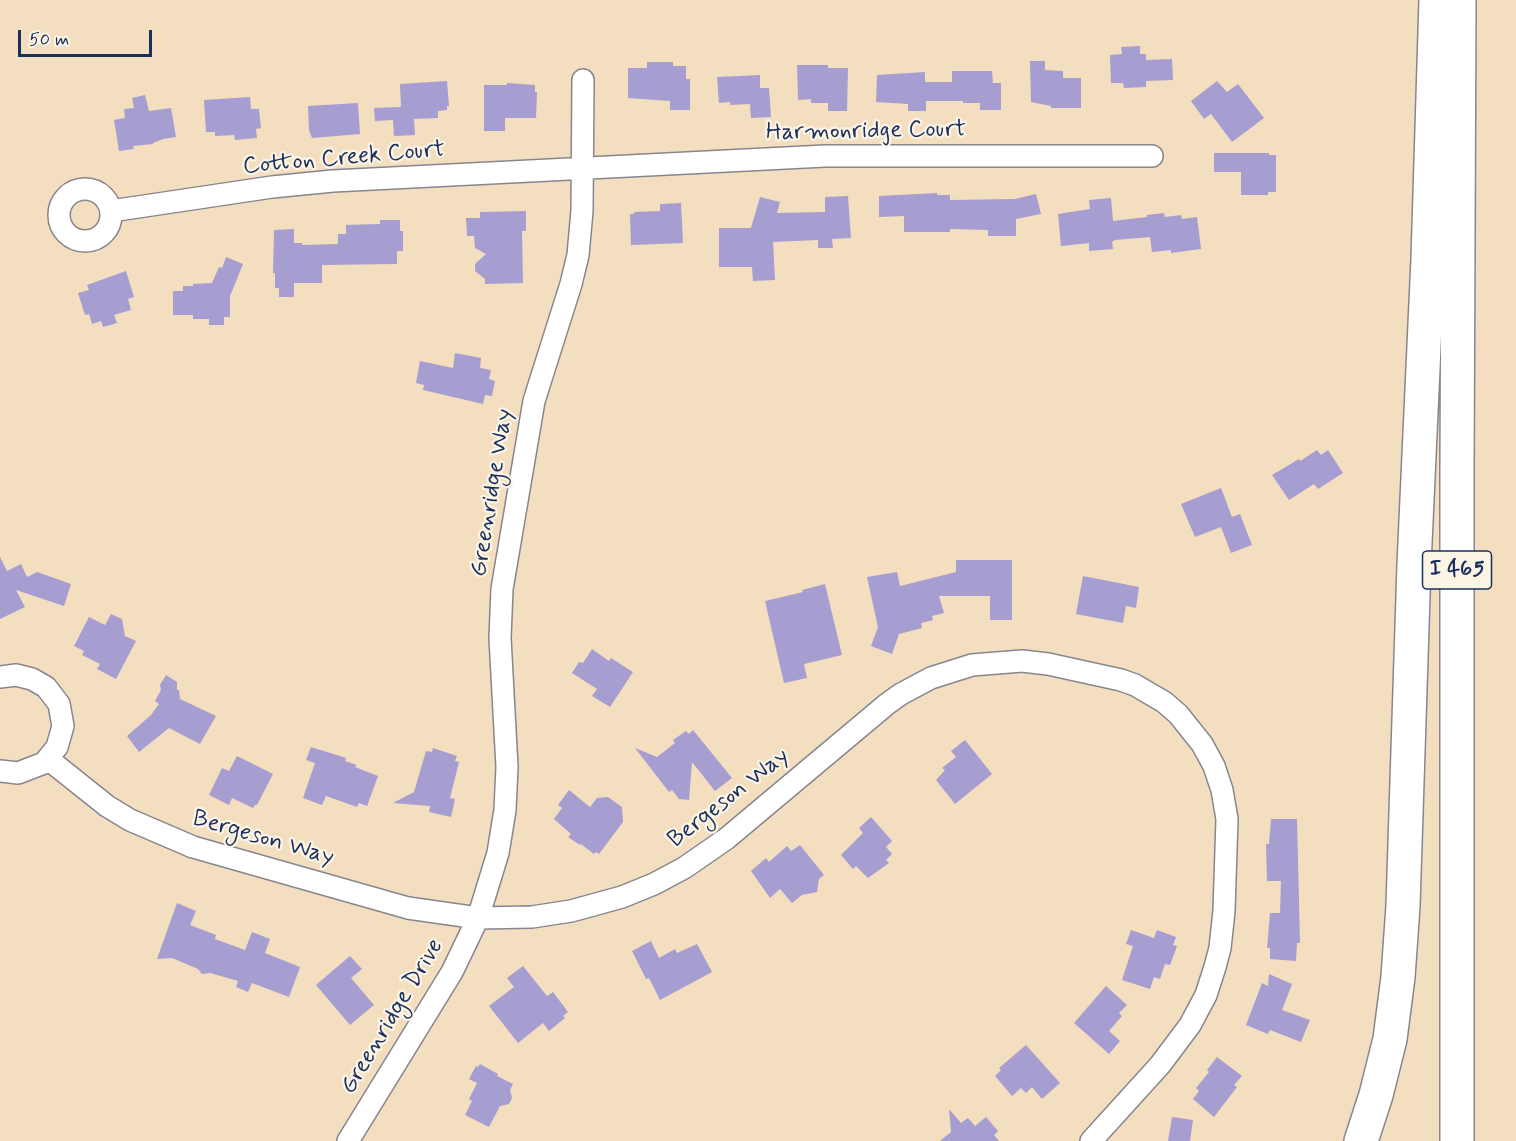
<!DOCTYPE html>
<html>
<head>
<meta charset="utf-8">
<style>
  body { margin:0 }
  #map { position:relative; width:1516px; height:1141px; overflow:hidden; background:#f3dec0; font-family:Mynerve,sans-serif }
  canvas { display:block }
  .scale { position:absolute; left:18px; top:30px; width:134px; height:27px; box-sizing:border-box; border:3px solid #1b2f5e; border-top:0; padding-left:8px; font-size:18px; line-height:21px; white-space:nowrap; color:#1b2f5e; -webkit-text-stroke:4px #fcf5e5; paint-order:stroke }
</style>
</head>
<body>
<div id="map">
<canvas width="1516" height="1141"></canvas>
<div class="scale">50 m</div>
</div>
<script>
const context = document.querySelector('canvas').getContext('2d');
context.lineJoin = 'round';
function fillPath(path, color) {
  context.fillStyle = color;
  context.fill(path, 'evenodd');
}
function toPath(rows) {
  const path = new Path2D();
  for (const r of rows) {
    if (r.length === 3) {
      path.moveTo(r[0] + r[2], r[1]);
      path.arc(r[0], r[1], r[2], 0, 2 * Math.PI);
      continue;
    }
    path.moveTo(r[0], r[1]);
    for (let i = 2; i < r.length; i += 2) path.lineTo(r[i], r[i + 1]);
  }
  return path;
}
function trace(path, color, width, dash) {
  context.strokeStyle = color;
  context.lineWidth = width;
  context.lineCap = dash ? 'butt' : 'round';
  context.setLineDash(dash || []);
  context.stroke(path);
}
function write(font, color, halo, rows, align = 'center') {
  context.font = font + ' Mynerve,sans-serif';
  context.lineWidth = 4.5;
  context.setLineDash([]);
  context.textBaseline = 'middle';
  context.strokeStyle = halo;
  context.fillStyle = color;
  for (const [text, x, y, turn = 0] of rows) {
    context.save();
    context.translate(x, y);
    context.rotate((+turn || 0) * Math.PI / 180);
    context.textAlign = isNaN(turn) ? turn : align;
    if (halo) context.strokeText(text, 0, 0);
    context.fillText(text, 0, 0);
    context.restore();
  }
}
fillPath(toPath([
  [1140,46,1140,54,1146,54,1146,60,1172,59,1173,80,1146,81,1146,87,1124,88,1123,83,1111,83,1110,55,1122,54,1121,47],
  [1030,61,1045,61,1045,70,1063,71,1063,78,1081,78,1081,108,1051,108,1051,106,1031,102],
  [647,62,673,62,673,66,686,66,686,79,690,79,690,110,670,110,670,101,628,98,628,68,647,68],
  [797,65,828,65,828,68,848,68,847,111,828,111,828,103,811,103,811,99,798,100],
  [952,71,992,71,993,83,1001,83,1001,110,980,110,980,103,963,103,963,101,926,101,926,111,908,111,908,104,876,102,877,75,925,72,925,82,952,82],
  [760,75,760,88,769,88,771,117,751,118,750,104,730,105,730,102,719,103,717,77],
  [447,81,449,106,447,106,447,110,438,111,438,118,414,119,415,135,394,136,393,120,375,121,374,108,401,107,400,84],
  [1217,81,1227,92,1238,84,1264,118,1232,142,1211,114,1204,119,1191,101],
  [507,83,535,85,535,92,537,92,536,118,505,118,505,131,484,131,484,85,507,85],
  [145,95,149,111,171,108,176,137,163,139,153,143,153,144,133,146,134,149,119,151,114,120,125,118,124,109,134,108,132,98],
  [250,97,251,109,259,109,261,128,256,129,257,138,235,140,234,135,215,136,215,132,206,132,204,100],
  [358,103,360,134,312,138,309,130,308,106],
  [1214,153,1269,153,1269,155,1276,155,1276,192,1268,192,1268,195,1241,195,1241,172,1214,172],
  [937,193,937,195,950,195,950,200,1015,199,1036,194,1041,214,1016,219,1016,236,988,236,988,230,950,229,950,232,904,232,904,216,879,217,879,196],
  [848,196,851,238,832,239,833,248,818,248,818,240,773,242,775,280,753,281,752,267,719,267,719,228,751,228,760,197,780,202,777,213,825,212,825,197],
  [1111,198,1113,221,1147,217,1147,215,1164,213,1165,217,1181,215,1182,219,1197,217,1201,249,1171,253,1171,250,1152,252,1150,237,1115,240,1112,242,1113,249,1089,251,1089,243,1061,246,1058,214,1090,209,1089,200],
  [681,203,683,243,631,245,630,214,634,214,634,212,660,211,660,204],
  [526,211,526,231,522,231,523,283,485,284,485,279,475,271,475,264,486,254,475,248,474,236,467,236,466,218,480,218,480,212],
  [380,220,400,220,400,231,403,231,403,251,397,251,397,264,322,265,322,283,294,283,294,297,279,297,279,288,275,288,275,273,273,273,274,230,294,229,294,243,302,243,302,245,338,244,338,234,346,234,346,225,380,224],
  [226,257,243,264,230,296,230,317,224,317,224,325,209,325,209,319,193,319,193,315,173,315,173,291,183,291,183,286,193,286,193,284,212,283,219,267,222,268],
  [126,271,134,297,128,299,131,310,114,315,117,323,103,327,101,321,92,324,89,314,85,315,78,293,89,290,87,285],
  [455,353,481,358,480,368,491,370,489,379,495,381,492,396,485,395,483,404,423,390,424,385,416,383,420,361,453,368],
  [1317,450,1321,455,1328,450,1343,473,1318,489,1314,484,1289,500,1272,475,1299,459,1300,461],
  [1221,488,1232,517,1240,514,1252,545,1231,553,1221,527,1195,537,1181,504],
  [0,557,7,571,21,564,27,577,37,572,71,584,64,606,16,590,25,607,0,619],
  [956,560,1012,560,1012,620,990,620,990,596,939,596,944,613,932,616,933,620,921,623,922,628,899,634,892,654,871,646,878,627,867,577,897,572,900,586,956,572],
  [1083,576,1139,587,1136,608,1126,606,1123,623,1076,614],
  [825,584,842,655,804,664,807,678,784,683,765,601,803,592,802,590],
  [111,614,122,619,125,636,136,641,116,679,97,669,100,664,82,655,84,651,74,646,89,617,105,625],
  [592,649,609,661,611,658,633,672,610,707,592,696,597,689,572,673,579,662,583,663],
  [166,675,177,682,177,690,179,690,180,699,216,716,200,744,169,728,139,752,127,736,151,715,159,704,155,701,161,690,160,685],
  [693,730,732,778,715,791,692,762,689,800,679,799,672,790,669,792,635,748,657,757,675,743,673,740,686,731,689,734],
  [965,740,992,774,955,804,936,780,945,770,942,768,956,757,951,751],
  [311,747,346,758,345,761,357,765,355,767,378,776,367,806,359,803,357,807,326,796,322,805,303,798,315,763,306,760],
  [433,748,457,756,455,761,459,762,450,798,455,799,451,817,429,812,430,806,393,803,414,792,426,751,432,752],
  [237,756,273,774,257,805,255,805,253,808,232,798,229,805,209,795,222,768,229,771],
  [569,790,590,807,597,798,608,797,622,807,623,822,599,854,596,852,594,854,581,844,580,845,568,837,571,834,554,819,562,808,558,805],
  [871,817,892,841,886,847,892,854,886,860,889,863,868,878,856,866,853,869,841,855,863,833,859,828],
  [1271,819,1297,819,1300,943,1297,943,1296,961,1270,959,1270,948,1267,948,1270,913,1280,913,1281,881,1267,881,1266,844,1269,844],
  [800,845,824,875,819,879,817,892,802,895,792,903,780,889,770,898,751,871,766,858,769,862,787,846,791,851],
  [177,903,196,911,190,925,216,935,215,939,245,950,252,932,270,939,265,953,300,967,289,997,252,983,248,992,236,987,238,981,210,973,202,974,198,969,172,958,157,959],
  [1131,930,1154,938,1157,930,1176,937,1173,945,1177,946,1170,965,1165,964,1160,979,1154,977,1150,989,1122,980,1133,946,1126,944],
  [651,941,659,958,675,949,677,953,697,944,712,972,660,1000,649,978,646,979,632,951],
  [350,956,362,969,351,978,374,1005,350,1025,316,985],
  [523,966,547,996,553,992,568,1012,563,1016,565,1018,549,1031,543,1023,518,1043,489,1006,514,987,507,978],
  [1269,974,1292,984,1282,1010,1310,1020,1301,1042,1270,1030,1268,1034,1246,1025,1262,983,1268,986],
  [1106,986,1127,1005,1119,1013,1122,1016,1109,1031,1120,1041,1109,1054,1074,1023],
  [1026,1045,1060,1083,1042,1099,1032,1087,1026,1093,1021,1088,1012,1096,995,1076,1001,1070,999,1068],
  [1217,1057,1242,1076,1234,1085,1237,1087,1214,1117,1193,1099,1199,1091,1196,1088,1209,1072,1207,1070],
  [480,1064,498,1074,497,1076,513,1084,510,1090,512,1098,509,1104,500,1106,489,1127,465,1115,472,1101,469,1099,477,1083,469,1079,476,1066,478,1067],
  [949,1109,961,1123,968,1118,975,1126,986,1117,998,1131,994,1135,999,1141,940,1141,951,1132],
  [1172,1117,1193,1120,1190,1141,1168,1141]
]), '#a69dd0');
const minor = toPath([
  [85,215,26],
  [111,211,272,187,333,181,825,156,1152,156],
  [0,677,16,675,32,679,46,687,59,704,63,726,57,747,44,763,18,773,0,771],
  [48,759,107,806,130,820,193,847,408,908,478,918,532,917,571,911,622,897,654,884,684,868,726,839,887,704,901,694,931,678,972,665,1022,661,1048,664,1121,680,1135,685,1164,702,1178,714,1202,744,1214,766,1222,790,1227,819,1224,911,1220,948,1215,967,1206,995,1190,1025,1160,1065,1091,1141],
  [348,1141,452,972,478,918,498,853,505,810,507,767,500,638,502,589,534,401,571,284,578,255,582,211,583,80]
]);
const motorway = toPath([
  [1361,1141,1376,1095,1390,1039,1398,977,1403,906,1414,565,1428,259,1436,0],
  [1457,1141,1457,470,1459,0]
]);
trace(minor, '#87868f', 24);
trace(motorway, '#87868f', 36);
trace(minor, '#fff', 21);
trace(motorway, '#fff', 33);
for (const [x, y, w] of [
  [1457,570,69]
]) {
  const box = new Path2D();
  box.roundRect(x - w / 2, y - 19, w, 38, 4.5);
  context.fillStyle = '#fcf5e5';
  context.fill(box);
  trace(box, '#1b2f5e', 1.5);
}
write('bold 22px', '#1b2f5e', null, [
  ["I 465",1457,570]
]);
write('24px', '#1b2f5e', '#fcf5e5', [
  ["Harmonridge Court",866,132,-1],
  ["Cotton Creek Court",344,159,-5],
  ["Greenridge Way",493,493,-81],
  ["Bergeson Way",729,799,-38],
  ["Bergeson Way",263,839,16],
  ["Greenridge Drive",393,1017,-59]
]);
</script>
</body>
</html>
